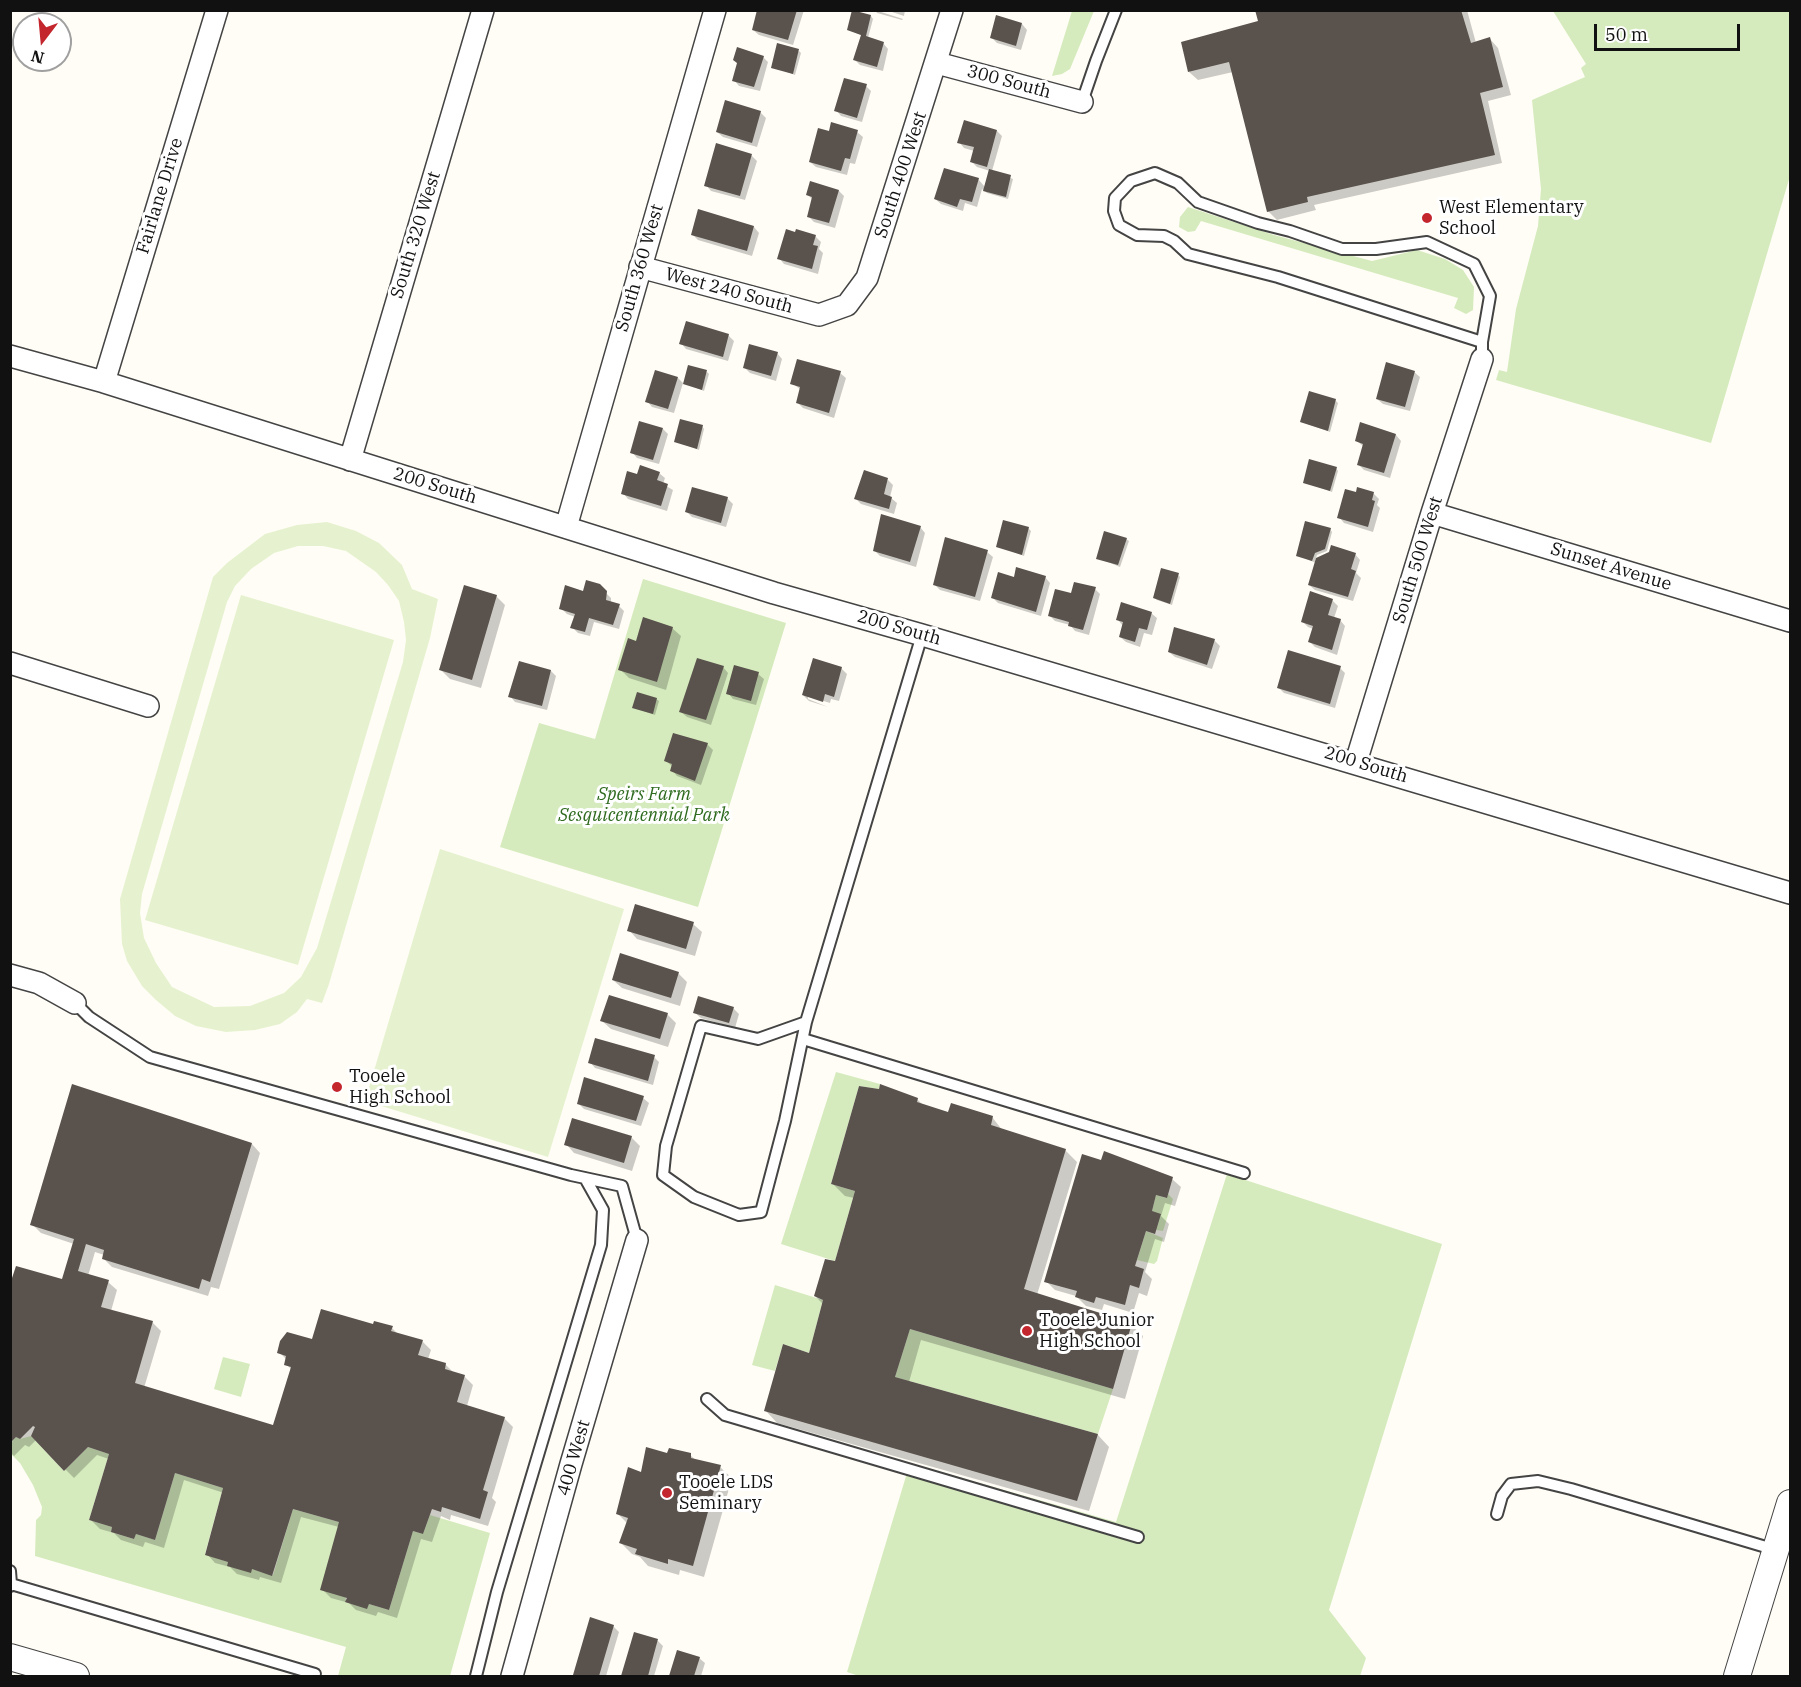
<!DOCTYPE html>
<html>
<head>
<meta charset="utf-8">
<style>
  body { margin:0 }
  #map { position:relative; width:1801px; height:1687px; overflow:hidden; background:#fffdf5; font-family:"IBM Plex Serif",serif }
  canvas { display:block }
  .frame { position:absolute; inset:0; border:12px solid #111; pointer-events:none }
  .north { position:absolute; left:12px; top:12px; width:60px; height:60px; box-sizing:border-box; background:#fff; border:2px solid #a0a0a0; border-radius:50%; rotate:196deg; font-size:16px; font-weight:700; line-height:24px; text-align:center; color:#111 }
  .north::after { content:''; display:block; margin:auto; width:21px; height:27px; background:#c4262e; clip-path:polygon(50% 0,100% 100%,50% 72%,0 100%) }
  .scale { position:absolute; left:1594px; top:24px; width:146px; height:27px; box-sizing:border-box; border:3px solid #111; border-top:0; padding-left:8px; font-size:18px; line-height:21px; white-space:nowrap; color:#111; -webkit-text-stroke:4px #fff; paint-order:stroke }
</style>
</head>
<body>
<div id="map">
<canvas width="1801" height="1687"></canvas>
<div class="frame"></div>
<div class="north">N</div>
<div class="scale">50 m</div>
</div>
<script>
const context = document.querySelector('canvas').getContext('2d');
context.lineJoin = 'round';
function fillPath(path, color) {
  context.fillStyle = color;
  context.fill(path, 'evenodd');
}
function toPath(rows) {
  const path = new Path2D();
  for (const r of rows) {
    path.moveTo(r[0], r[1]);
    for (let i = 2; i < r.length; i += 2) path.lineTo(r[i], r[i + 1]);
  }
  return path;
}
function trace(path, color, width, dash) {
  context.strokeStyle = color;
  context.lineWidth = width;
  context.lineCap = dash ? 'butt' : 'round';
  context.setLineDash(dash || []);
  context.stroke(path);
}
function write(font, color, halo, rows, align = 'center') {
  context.font = font + ' "IBM Plex Serif",serif';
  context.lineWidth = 6;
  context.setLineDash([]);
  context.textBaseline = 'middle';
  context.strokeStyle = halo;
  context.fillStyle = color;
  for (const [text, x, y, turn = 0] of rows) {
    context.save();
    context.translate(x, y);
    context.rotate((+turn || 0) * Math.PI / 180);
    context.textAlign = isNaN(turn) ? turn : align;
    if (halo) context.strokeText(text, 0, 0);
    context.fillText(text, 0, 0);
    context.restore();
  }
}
fillPath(toPath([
  [1072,11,1094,11,1070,69,1062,74,1052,76],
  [1553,11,1790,11,1790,176,1711,443,1496,380,1499,370,1507,372,1516,309,1538,226,1541,189,1532,100,1585,77,1581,68,1586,64],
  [1188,207,1274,235,1372,261,1417,250,1445,259,1463,270,1474,287,1473,310,1466,314,1454,308,1458,298,1201,221,1195,231,1188,232,1179,227,1180,217],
  [643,579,786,623,698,907,500,847,539,723,595,739],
  [836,1072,880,1084,879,1089,859,1086,831,1184,855,1191,835,1261,781,1244],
  [1227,1174,1442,1244,1329,1610,1366,1658,1360,1676,859,1676,847,1672,910,1463,1116,1522],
  [1168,1194,1173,1199,1163,1231,1156,1230,1152,1211,1156,1195,1166,1198],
  [1146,1231,1163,1238,1157,1261,1154,1264,1137,1260],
  [775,1285,823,1300,809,1353,783,1344,775,1371,752,1365],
  [910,1329,1113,1389,1098,1434,895,1377],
  [223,1357,250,1364,241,1397,214,1389],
  [31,1436,64,1471,88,1447,109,1454,89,1520,112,1527,111,1532,134,1539,136,1534,155,1540,175,1473,223,1488,205,1554,228,1562,227,1566,252,1569,273,1575,293,1509,339,1522,346,1602,367,1608,369,1604,389,1610,413,1531,423,1534,430,1515,490,1533,450,1676,338,1676,346,1647,35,1556,36,1520,41,1515,42,1507,33,1485,20,1463,11,1454,11,1443,16,1437,20,1439]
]), '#d5ebbd');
fillPath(toPath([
  [327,522,356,531,379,543,402,565,412,589,438,599,430,638,329,984,322,1003,307,999,297,1012,280,1024,255,1030,226,1032,196,1026,175,1016,156,1000,142,986,127,961,122,944,120,899,213,577,227,563,265,534,297,525],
  [298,546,323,546,346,551,376,572,388,585,399,601,404,622,406,640,403,662,317,948,301,977,284,993,250,1006,214,1007,172,987,156,963,144,938,140,913,142,894,227,602,235,586,251,569,274,553],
  [241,595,394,640,298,965,145,920],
  [440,849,624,909,548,1157,365,1101]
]), '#e6f2cf');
fillPath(toPath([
  [759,10,804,10,793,45,759,35,753,30],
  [875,10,903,19,902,20,877,13],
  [886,10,905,10,904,16],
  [1257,10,1467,10,1476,43,1490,39,1498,48,1511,95,1488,101,1502,163,1314,205,1316,210,1277,220,1268,211,1233,72,1198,80,1189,72,1260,22],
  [871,16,873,19,868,38,883,43,888,49,883,71,860,65,855,60,863,36,849,30],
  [1022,24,1027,30,1021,50,997,43,992,38],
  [799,51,801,53,795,75,773,67],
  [763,57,768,62,760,91,739,86,734,80],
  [866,86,871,91,862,122,841,116,836,110],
  [760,112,766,118,757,147,723,137,717,132],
  [997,131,1002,136,992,171,1013,179,1008,199,987,193,982,189,977,207,965,203,963,211,941,204,935,199,978,179,985,187,990,171,977,167,971,161,974,151,964,148,959,142],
  [857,132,863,137,855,164,850,163,847,175,816,167,810,162,830,133],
  [717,145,752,156,757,161,745,200,711,191,706,185],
  [839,191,844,196,835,228,814,222,808,216,813,200,808,195],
  [754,227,759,233,752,256,698,240,692,234],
  [815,236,821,242,819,249,823,253,818,274,784,264,779,258],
  [728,335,734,341,728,361,686,349,681,343],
  [777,353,782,359,776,381,750,373,745,368],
  [707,372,709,374,704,391,684,383],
  [1414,372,1420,377,1410,411,1383,404,1377,399],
  [840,373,846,378,834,418,803,408,798,403,801,390,792,383],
  [678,378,683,383,674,413,652,407,647,401],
  [1335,400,1338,403,1330,432,1302,422],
  [1361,424,1396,435,1401,441,1390,478,1364,470,1358,464,1364,447,1357,441],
  [702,426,704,429,699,450,675,441],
  [663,429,668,434,659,464,637,458,632,452],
  [1336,468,1338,471,1332,492,1304,482],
  [659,473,665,478,663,484,673,490,667,511,628,499,623,493,638,476],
  [888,480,893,485,890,497,897,503,894,514,861,504,856,499],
  [1373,493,1379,499,1377,505,1380,508,1373,532,1344,523,1339,517,1357,494],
  [727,498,733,504,726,527,692,517,687,512],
  [920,527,925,533,916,567,880,556,874,550],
  [1028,528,1031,531,1024,556,998,546],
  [1330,529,1332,532,1327,551,1317,555,1315,561,1331,553,1355,554,1360,560,1356,573,1361,578,1353,601,1315,590,1309,585,1316,563,1297,555],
  [1126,539,1129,541,1120,567,1098,558],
  [987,552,993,557,980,601,940,590,935,585],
  [1178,575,1180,577,1172,605,1157,600,1154,597],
  [1045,577,1050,583,1041,616,998,603,993,598,1015,579],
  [599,586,611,598,611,603,619,606,624,611,619,629,594,622,590,636,578,633,572,627,575,617,567,614,561,608],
  [1095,589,1100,594,1089,635,1075,631,1070,625,1055,621,1050,616,1072,595],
  [496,596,505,605,481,688,450,679,441,670],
  [1332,600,1338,606,1334,618,1340,620,1345,626,1337,655,1315,647,1310,642,1313,629,1308,627,1303,622],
  [1151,613,1157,618,1152,635,1144,633,1140,647,1126,642,1120,637,1123,626,1118,620],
  [672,628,681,636,666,690,629,678,620,669,637,643],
  [1214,640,1220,646,1212,669,1175,657,1169,652],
  [723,667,728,673,711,725,687,717,681,712],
  [841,668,847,674,839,701,831,699,830,703,808,696,808,699,828,707,809,701,803,695],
  [1340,668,1345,673,1335,708,1284,693,1279,688],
  [551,671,556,676,547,710,515,702,510,696],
  [758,674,764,679,756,705,733,699,728,693],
  [656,699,659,701,655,715,634,708],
  [707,744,713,750,701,785,677,776,672,770,673,767,666,761],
  [693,924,702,932,695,956,637,939,629,930],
  [678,973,687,982,680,1006,622,988,613,980],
  [733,1008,739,1014,735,1028,701,1018,695,1013],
  [667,1014,676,1023,668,1047,611,1029,602,1021],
  [654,1057,659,1062,653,1085,595,1068,590,1062],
  [643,1098,649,1103,641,1126,584,1109,578,1103],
  [917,1099,924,1106,949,1114,992,1117,1003,1131,1065,1150,1077,1162,1037,1295,1131,1325,1143,1336,1125,1399,921,1340,909,1382,1098,1435,1109,1447,1089,1511,777,1423,766,1411,810,1355,824,1305,815,1296,836,1263,854,1198,845,1196,833,1184],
  [631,1137,640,1146,632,1171,574,1153,566,1144],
  [252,1144,260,1153,219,1289,211,1287,208,1296,112,1267,103,1258,104,1255,95,1252,88,1276,108,1282,117,1290,111,1311,152,1322,161,1331,144,1388,274,1427,291,1369,286,1364,287,1360,279,1352,313,1341,374,1326,392,1328,398,1334,422,1341,431,1350,428,1359,445,1364,454,1373,464,1376,473,1385,467,1406,504,1418,513,1427,492,1498,496,1502,488,1526,451,1515,450,1520,441,1516,432,1542,421,1539,397,1618,378,1612,376,1616,356,1610,349,1603,331,1598,322,1589,339,1527,301,1517,281,1583,260,1577,259,1580,237,1574,230,1567,215,1563,207,1554,224,1493,184,1480,164,1548,145,1542,143,1547,121,1540,114,1533,100,1529,91,1520,109,1459,97,1455,74,1478,36,1440,29,1447,25,1445,14,1456,10,1452,10,1290,64,1281,74,1244,41,1233,32,1224],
  [1172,1179,1181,1187,1175,1206,1165,1203,1161,1216,1169,1224,1164,1242,1155,1239,1145,1272,1152,1279,1147,1296,1139,1293,1133,1313,1104,1304,1102,1310,1086,1306,1076,1296,1055,1290,1046,1281],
  [690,1455,697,1461,720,1467,732,1478,704,1577,680,1570,679,1575,648,1566,640,1557,632,1554,621,1543,628,1524,618,1514,642,1474],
  [613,1626,619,1632,606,1676,577,1676,575,1674],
  [635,1634,658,1641,663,1646,654,1676,623,1676],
  [678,1651,699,1658,705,1663,701,1676,671,1676]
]), '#0003');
fillPath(toPath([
  [757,10,797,10,788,40,752,30],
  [852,10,871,15,866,36,884,42,877,67,853,60,861,35,847,30],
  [1255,10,1461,10,1471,43,1490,37,1503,87,1480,93,1495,155,1307,197,1308,202,1267,212,1229,62,1188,72,1181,42,1258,21],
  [996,15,1022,23,1016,46,990,38],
  [777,43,799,49,793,74,771,68],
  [737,47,764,56,754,87,732,81,737,63,733,60],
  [844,78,867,84,857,118,834,111],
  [725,100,761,111,752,143,716,132],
  [964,120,997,130,987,167,970,162,974,147,957,143],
  [831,122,858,130,850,159,845,158,841,171,809,162,818,128,829,131],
  [716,143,752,154,740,196,704,186],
  [944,168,979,178,972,202,960,199,957,207,934,199],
  [989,169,1011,175,1006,197,983,191],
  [810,181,839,190,829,223,807,217,812,197,806,195],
  [698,209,754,226,747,251,691,235],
  [786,229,795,232,796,229,816,235,813,245,818,246,812,269,777,259],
  [686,321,729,334,723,357,679,344],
  [749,344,778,352,771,376,743,368],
  [797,359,841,371,829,413,796,403,800,387,790,384],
  [1386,362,1415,371,1405,407,1376,399],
  [688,365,707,370,702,390,683,384],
  [655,370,678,377,668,409,645,402],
  [1309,391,1336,399,1328,431,1300,422],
  [680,419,703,425,697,449,674,442],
  [639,421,663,428,653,460,630,453],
  [1360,422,1396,434,1384,473,1357,465,1363,444,1355,441],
  [1309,459,1337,467,1330,491,1303,483],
  [640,465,660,472,657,480,668,484,661,506,621,494,627,471,637,474],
  [864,470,888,478,884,494,892,497,889,509,854,499],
  [692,487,728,497,721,523,685,512],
  [1357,487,1374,492,1372,500,1375,501,1368,527,1337,518,1345,489,1356,492],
  [881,514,921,526,910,562,873,551],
  [1003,520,1029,527,1022,555,996,547],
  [1305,521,1331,528,1325,549,1315,553,1312,561,1296,556],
  [1104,531,1127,538,1118,565,1096,559],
  [945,537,988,550,975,597,933,585],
  [1331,545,1356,553,1351,569,1356,571,1348,597,1308,585,1316,558,1329,552],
  [1016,567,1046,576,1036,612,991,598,998,572,1014,577],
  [1161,568,1179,573,1170,604,1153,598],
  [586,580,600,584,607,591,606,600,620,604,613,625,589,618,585,632,570,628,575,614,559,609,565,585,583,591],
  [1074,582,1096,587,1083,630,1068,626,1069,622,1048,616,1055,589,1071,593],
  [464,585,497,595,472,680,439,670],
  [1310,591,1333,599,1328,615,1341,619,1332,650,1308,642,1313,626,1301,622],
  [1121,602,1152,612,1147,630,1139,628,1135,642,1119,637,1123,622,1116,620],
  [643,617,673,627,657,682,618,670,628,638,636,641],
  [1174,627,1215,639,1207,665,1168,652],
  [1288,650,1341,666,1330,704,1277,688],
  [697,658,724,666,706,720,679,712],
  [813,658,842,667,834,697,825,694,823,702,802,695],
  [519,661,551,670,542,706,508,697],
  [734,665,759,672,751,701,726,694],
  [637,692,657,698,653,714,632,708],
  [673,733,708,743,695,781,670,771,672,764,664,761],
  [635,904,694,922,686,949,627,931],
  [620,953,679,972,671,998,612,980],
  [609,995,668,1013,660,1039,600,1021],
  [698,996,734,1007,729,1023,693,1013],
  [595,1038,655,1055,648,1081,588,1063],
  [584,1077,644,1096,636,1121,577,1104],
  [72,1084,252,1143,210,1282,202,1279,199,1289,102,1259,104,1250,86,1244,78,1271,109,1280,101,1307,153,1321,135,1383,273,1425,291,1367,284,1365,286,1356,277,1353,280,1341,287,1332,312,1339,321,1309,373,1324,374,1321,393,1326,391,1331,423,1340,418,1355,446,1363,445,1369,465,1375,457,1402,505,1417,483,1490,488,1492,480,1519,442,1507,441,1512,432,1509,423,1534,413,1531,389,1610,369,1604,367,1609,345,1602,347,1598,320,1590,339,1522,293,1509,272,1576,252,1569,251,1573,227,1566,228,1562,205,1555,223,1488,175,1473,155,1540,136,1534,134,1539,111,1532,112,1527,89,1520,109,1454,88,1447,64,1471,31,1436,35,1427,33,1426,20,1439,16,1437,10,1443,10,1284,16,1266,62,1279,74,1239,30,1225],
  [880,1084,918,1098,917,1102,948,1112,951,1103,993,1116,991,1125,1066,1149,1024,1289,1132,1323,1113,1389,910,1329,895,1377,1098,1434,1077,1501,764,1411,783,1344,809,1353,823,1300,814,1296,825,1259,835,1261,855,1191,831,1184,859,1086,879,1089],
  [572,1118,632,1136,624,1163,564,1145],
  [1104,1151,1173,1177,1167,1198,1156,1195,1152,1211,1161,1214,1155,1234,1146,1231,1135,1266,1144,1269,1139,1288,1130,1285,1125,1305,1096,1297,1094,1303,1075,1297,1077,1291,1044,1282,1082,1154,1101,1160],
  [646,1447,667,1453,669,1448,691,1453,691,1458,721,1465,693,1566,668,1559,668,1564,635,1554,637,1549,619,1543,628,1518,616,1514,628,1467,641,1472],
  [590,1617,614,1625,599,1676,578,1676,573,1675],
  [634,1632,658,1639,648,1676,621,1676],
  [677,1650,700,1657,694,1676,669,1676]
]), '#5a524d');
const service = toPath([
  [1082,102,1096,61,1116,10],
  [1482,359,1482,342,1278,277,1188,254,1174,241,1164,236,1137,235,1119,225,1114,211,1115,198,1131,181,1155,173,1178,183,1198,202,1258,223,1290,231,1342,249,1376,249,1427,242,1474,264,1490,296,1482,342],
  [75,1003,89,1017,150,1057,571,1175,622,1186,637,1240],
  [806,1022,758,1039,701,1026,666,1146,663,1175,694,1197,739,1215,761,1212,785,1121,806,1022,922,635],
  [803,1039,1244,1173],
  [707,1399,725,1415,1138,1537],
  [1497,1514,1502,1496,1511,1484,1538,1481,1571,1489,1776,1550],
  [10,1571,11,1584],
  [10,1586,11,1584,315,1674,314,1676],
  [476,1676,497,1592,601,1245,603,1210,585,1178]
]);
const minor = toPath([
  [937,63,1082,102],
  [640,267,819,315,847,305,867,278,952,10],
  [10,356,104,382,774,593,922,635,1790,893],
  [104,382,217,10],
  [350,460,483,10],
  [1432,513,1790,621],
  [566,527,715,10],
  [10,663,148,706],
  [1356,762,1432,513,1482,359],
  [10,975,39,983,75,1003],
  [512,1676,571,1464,637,1240]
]);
const tertiary = toPath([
  [10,1657,76,1676],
  [1737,1676,1790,1503]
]);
trace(service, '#444', 14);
trace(minor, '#444', 24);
trace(tertiary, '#444', 28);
trace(service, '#fff', 10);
trace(minor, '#fff', 21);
trace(tertiary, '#fff', 26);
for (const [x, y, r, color] of [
  [1427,218,6,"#c4262e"],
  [337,1087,6,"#c4262e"],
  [1027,1331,6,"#c4262e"],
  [667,1493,6,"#c4262e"]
]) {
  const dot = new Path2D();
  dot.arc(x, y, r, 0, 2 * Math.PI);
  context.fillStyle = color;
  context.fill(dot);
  trace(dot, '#fff', 2);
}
write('18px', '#111', '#fff', [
  ["300 South",1009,82,15],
  ["South 400 West",901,175,-72],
  ["Fairlane Drive",160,196,-73],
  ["South 320 West",416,235,-73],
  ["South 360 West",640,268,-74],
  ["West 240 South",729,291,15],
  ["200 South",435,486,17],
  ["South 500 West",1418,560,-73],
  ["Sunset Avenue",1611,567,17],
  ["200 South",899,628,16],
  ["200 South",1366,765,17],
  ["400 West",574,1458,-74]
]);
write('18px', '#111', '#fff', [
  ["West Elementary",1439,208],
  ["School",1439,229],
  ["Tooele",349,1077],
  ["High School",349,1098],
  ["Tooele Junior",1039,1321],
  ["High School",1039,1342],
  ["Tooele LDS",679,1483],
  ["Seminary",679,1504]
], 'left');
write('italic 18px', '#2f6b1f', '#fff', [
  ["Speirs Farm",644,795],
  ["Sesquicentennial Park",644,816]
]);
</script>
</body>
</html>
